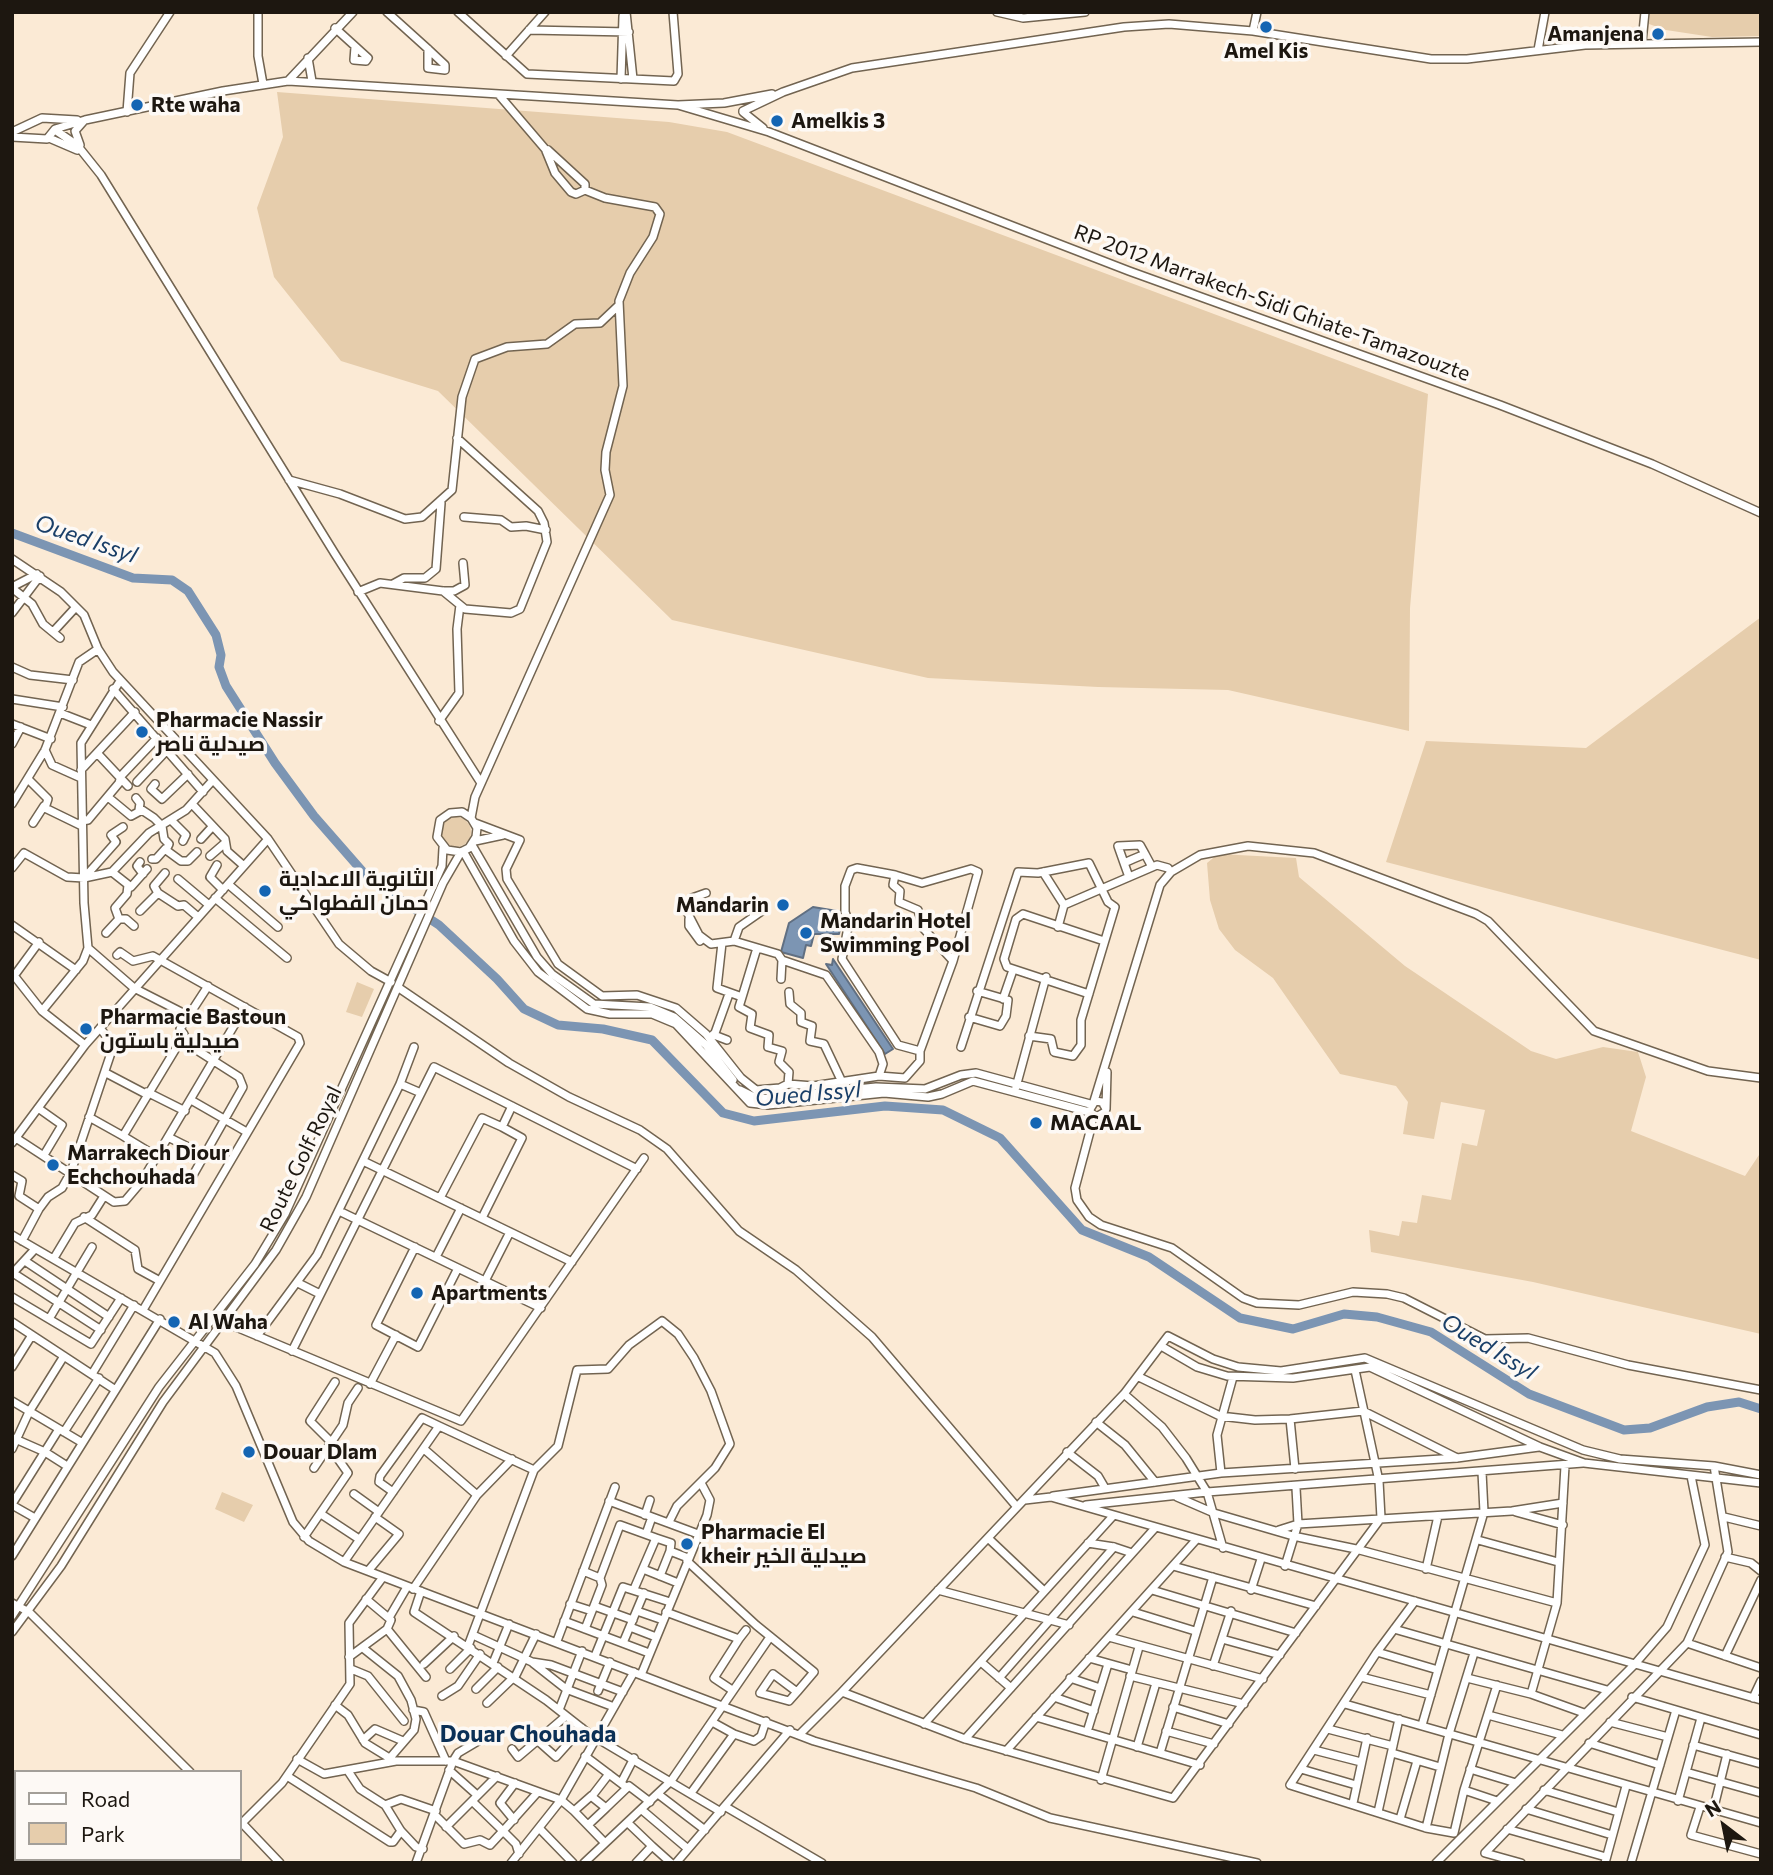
<!DOCTYPE html>
<html>
<head>
<meta charset="utf-8">
<style>
  body { margin:0 }
  #map { position:relative; width:1773px; height:1875px; overflow:hidden; background:#fbead5; font-family:Commissioner,sans-serif }
  canvas { display:block }
  .frame { position:absolute; inset:0; border:14px solid #1d1710; pointer-events:none }
  .legend { position:absolute; left:14px; top:1770px; width:228px; height:91px; box-sizing:border-box; background:#fdf9f5; border:2px solid #a39f99; margin:0; padding:9px 12px; list-style:none; font-size:21px; color:#1d1710 }
  .legend li { display:flex; align-items:center; gap:14px; height:35px }
  .legend b { width:35px; border:2px solid #a39f99 }
  .north { position:absolute; left:1689px; top:1791px; width:70px; height:70px; -webkit-text-stroke:5px #fdf9f5; paint-order:stroke; rotate:328deg; font-size:19px; font-weight:700; line-height:28px; text-align:center; color:#1d1710 }
  .north::after { content:''; display:block; margin:auto; width:24px; height:32px; background:#1d1710; clip-path:polygon(50% 0,100% 100%,50% 72%,0 100%) }
</style>
</head>
<body>
<div id="map">
<canvas width="1773" height="1875"></canvas>
<div class="frame"></div>
<ul class="legend">
<li><b style="height:9px;background:#fff"></b>Road</li>
<li><b style="height:19px;background:#e6cdac"></b>Park</li>
</ul>
<div class="north">N</div>
</div>
<script>
const context = document.querySelector('canvas').getContext('2d');
context.lineJoin = 'round';
function fillPath(path, color) {
  context.fillStyle = color;
  context.fill(path, 'evenodd');
}
function toPath(rows) {
  const path = new Path2D();
  for (const r of rows) {
    if (r.length === 3) {
      path.moveTo(r[0] + r[2], r[1]);
      path.arc(r[0], r[1], r[2], 0, 2 * Math.PI);
      continue;
    }
    path.moveTo(r[0], r[1]);
    for (let i = 2; i < r.length; i += 2) path.lineTo(r[i], r[i + 1]);
  }
  return path;
}
function trace(path, color, width, dash) {
  context.strokeStyle = color;
  context.lineWidth = width;
  context.lineCap = dash ? 'butt' : 'round';
  context.setLineDash(dash || []);
  context.stroke(path);
}
function write(font, color, halo, rows, align = 'center') {
  context.font = font + ' Commissioner,Cairo,sans-serif';
  context.lineWidth = 7;
  context.setLineDash([]);
  context.textBaseline = 'middle';
  context.strokeStyle = halo;
  context.fillStyle = color;
  for (const [text, x, y, turn = 0] of rows) {
    context.save();
    context.translate(x, y);
    context.rotate((+turn || 0) * Math.PI / 180);
    context.textAlign = isNaN(turn) ? turn : align;
    if (halo) context.strokeText(text, 0, 0);
    context.fillText(text, 0, 0);
    context.restore();
  }
}
fillPath(toPath([
  [1650,12,1761,12,1761,36,1712,37,1666,30,1649,24],
  [277,92,669,122,727,132,1428,394,1410,608,1409,731,1228,690,1098,687,928,678,672,620,438,391,341,361,274,277,257,208,283,137],
  [1761,617,1761,960,1386,862,1426,741,1586,748],
  [456,832,15],
  [1218,854,1296,858,1299,877,1405,966,1531,1051,1556,1059,1603,1047,1638,1052,1646,1077,1631,1131,1745,1176,1761,1152,1761,1334,1533,1282,1371,1252,1369,1230,1399,1236,1402,1221,1417,1223,1422,1195,1451,1200,1462,1143,1477,1146,1485,1110,1441,1102,1434,1139,1403,1134,1408,1102,1396,1086,1340,1074,1273,978,1235,950,1219,929,1210,900,1207,863],
  [357,982,374,989,362,1017,346,1012],
  [222,1492,253,1505,244,1522,215,1509]
]), '#e6cdac');
const water = toPath([
  [813,907,843,912,839,934,814,934,811,946,806,945,803,958,781,952,789,923,813,907],
  [833,959,893,1049,885,1054,826,964,832,965,833,959]
]);
fillPath(water, '#7c95b3');
trace(water, '#606f82', 2);
trace(toPath([
  [12,533,133,578,172,580,188,591,216,635,221,655,219,667,226,686,275,763,314,816,370,880,439,925,497,979,524,1009,558,1025,603,1029,652,1040,723,1113,754,1121,885,1106,943,1110,1000,1138,1082,1230,1149,1257,1240,1318,1293,1329,1344,1314,1377,1317,1431,1332,1529,1394,1624,1430,1650,1428,1707,1407,1739,1402,1761,1409]
]), '#7c95b3', 9);
const minor = toPath([
  [258,12,258,56,263,84],
  [387,12,428,49,445,65,445,70,428,68,428,49],
  [458,12,527,74,674,81,678,74,673,12],
  [626,12,633,79],
  [997,12,1023,18,1085,12],
  [335,28,368,58,366,61,354,60,355,47],
  [529,30,629,32],
  [1253,31,1257,12],
  [1642,42,1645,12],
  [1538,50,1545,12],
  [506,56,545,12],
  [308,58,312,81],
  [621,79,623,16],
  [288,81,353,12],
  [499,95,546,150],
  [678,105,769,132,1129,271,1500,405,1652,464,1761,513],
  [743,111,783,92,852,68,1124,27,1169,24,1253,31,1431,59,1467,59,1585,45,1761,42],
  [127,112,130,73,170,12],
  [743,112,763,128],
  [55,130,77,145,101,175,335,554,481,783],
  [12,132,42,118,77,120],
  [12,137,47,139,55,129,85,120,223,91,288,81,678,105,724,103,772,94],
  [49,138,77,150],
  [80,145,75,131,83,122],
  [548,150,585,184,585,190,576,194,571,192,555,173,546,151,548,150],
  [289,480,340,494,405,519,422,517,452,490,462,397,475,359,507,347,547,344,575,324,600,323,618,306],
  [464,517,501,520,511,527,526,526,546,530],
  [12,559,61,592,84,615,98,649,113,672,268,839,339,944,371,971,391,982],
  [393,584,404,578,425,578,436,569,441,503],
  [12,587,37,574],
  [12,588,32,604,43,624,60,638],
  [444,591,454,591,465,585,463,563],
  [358,592,380,583,443,591,465,609,511,613,520,609,547,542,544,523,538,511,457,438],
  [12,613,40,576],
  [53,632,76,607],
  [12,667,30,675,73,680],
  [113,689,203,792],
  [12,699,63,707],
  [60,713,91,725],
  [439,721,459,693,457,629,460,605],
  [12,724,51,739],
  [12,744,21,727],
  [45,750,52,765,81,778],
  [98,754,128,786],
  [81,770,135,712],
  [28,779,48,799,45,808,82,826],
  [137,782,167,750],
  [155,784,151,789,162,799,188,774],
  [108,797,131,816,142,810,154,818,162,826,164,839,169,844,166,850,181,861,188,861,197,852],
  [136,798,140,803,139,810],
  [12,804,45,750,79,662,98,649],
  [192,804,225,839,227,851,244,866],
  [471,818,475,797,610,495,605,470,606,452,623,386,619,301,630,273,653,237,660,214,655,207,605,198,585,190],
  [82,821,88,820,119,783,121,776,157,738],
  [172,821,186,835,183,841],
  [33,823,44,806],
  [475,823,520,840,506,869,507,879,558,964,602,996,637,995,676,1008,706,1034,741,1078,756,1090,780,1088,788,1084,813,1086,879,1076,905,1078,920,1061,920,1051,953,961,923,928,918,910,899,902,900,891,893,885,895,875,857,868,851,870,845,886,845,912,849,922,842,959,898,1045,920,1051],
  [201,839,212,827],
  [475,841,503,835],
  [472,845,537,957,552,974,594,1004,650,1007,674,1017,706,1045,733,1080],
  [463,851,514,941,538,972,587,1009,610,1014,652,1014,676,1024,750,1103,768,1105,884,1093,928,1097,942,1094,973,1081,1089,1112],
  [210,856,225,843],
  [152,859,156,859,165,849],
  [140,862,137,866,143,874],
  [1124,863,1118,846,1140,845,1145,854],
  [217,865,210,877,223,890],
  [12,868,24,853,67,877,84,878,112,872,149,833,186,810,213,780],
  [112,872,131,887,147,869],
  [1043,872,1064,905],
  [895,875,922,883,971,869,978,872,953,961],
  [1129,877,1124,863,1133,859,1145,854,1152,867],
  [84,878,116,842,111,835,123,827],
  [178,879,209,905],
  [228,884,278,927],
  [158,893,154,886,165,873],
  [706,893,692,898,684,906,699,935,711,944,734,941],
  [215,898,287,958],
  [140,911,158,893,178,906,184,905,198,917],
  [762,911,739,927,734,941,778,954,782,960,781,979],
  [119,919,126,919,134,926],
  [689,919,689,926,700,941],
  [12,925,76,970],
  [1058,927,1064,905,1157,865,1168,868,1171,872],
  [106,933,119,919,115,908,127,894,128,885],
  [722,943,717,988,742,997],
  [88,948,134,988,189,1016],
  [757,948,739,1007,752,1014,750,1028,769,1035,768,1047,782,1051,779,1062,789,1072,788,1084],
  [117,955,120,952,133,961,153,956,298,1037,300,1043,143,1310],
  [782,960,826,975,879,1052,883,1064,879,1076],
  [12,973,42,1011,85,1045],
  [14,976,39,942],
  [399,988,509,1063,569,1097,640,1130,667,1149,739,1231,796,1270,872,1337,1017,1507],
  [789,992,790,1004,801,1013,801,1022,812,1026,810,1041,824,1044,842,1082],
  [1089,994,1007,967,1004,959,1016,919,1023,914,1104,941],
  [1003,999,1013,970],
  [42,1011,83,961,88,948,84,903,81,743,120,681],
  [969,1017,1000,1026,1006,1016,1008,1000,977,991],
  [714,1035,727,1040],
  [709,1038,715,1033,729,994],
  [181,1040,239,1077,243,1087,192,1177],
  [961,1047,1018,872,1038,873,1089,863,1108,902,1115,907,1081,1020,1081,1045,1073,1056,1054,1052,1051,1039,1029,1036],
  [106,1073,146,1094],
  [400,1084,421,1093],
  [1016,1087,1046,977],
  [740,1090,758,1099,876,1087,925,1089,961,1075,976,1073,1090,1104],
  [147,1092,185,1111],
  [191,1100,245,1131],
  [1094,1101,1160,885,1171,872,1200,855,1248,846,1314,853,1476,914,1488,921,1594,1031,1708,1071,1761,1078],
  [1105,1107,1102,1102,1095,1101,1089,1111,1096,1117,1105,1112,1106,1109,1107,1072],
  [38,1108,62,1125,44,1155],
  [1090,1113,1092,1124,1075,1188,1077,1200,1089,1217,1101,1225,1172,1248,1243,1298,1257,1303,1299,1305,1353,1292,1387,1294,1404,1298,1485,1339,1528,1338,1628,1365,1761,1390],
  [89,1117,123,1136,181,1040,184,1034,180,1029,208,986],
  [502,1127,512,1106],
  [123,1136,156,1156],
  [168,1137,204,1155],
  [16,1138,114,1202,125,1201,142,1181,245,1007],
  [12,1143,85,1045,268,839],
  [363,1161,572,1262],
  [12,1175,22,1181,19,1196,39,1209],
  [440,1198,482,1118,502,1127,522,1138,482,1218],
  [339,1211,541,1308],
  [84,1217,135,1250,138,1269,160,1281],
  [12,1235,215,1353,236,1386,293,1522,309,1541,344,1562,814,1741,976,1788,1050,1818,1257,1863],
  [22,1241,39,1209,48,1197,62,1188,71,1172,111,1053,110,1041,100,1028],
  [415,1247,376,1325,418,1347,458,1268],
  [436,1257,461,1208],
  [54,1258,75,1223,92,1215,104,1196],
  [25,1261,109,1317],
  [13,1273,101,1330],
  [12,1274,35,1249],
  [485,1281,510,1232],
  [298,1283,320,1294],
  [12,1297,91,1344,121,1298],
  [49,1319,92,1247],
  [12,1322,114,1389],
  [224,1322,461,1421,644,1158],
  [257,1336,317,1255,400,1084,414,1047],
  [1161,1346,1197,1367,1227,1376,1293,1378,1370,1367,1540,1447,1584,1463,1761,1483],
  [292,1351,434,1067,637,1169],
  [12,1367,32,1335],
  [1355,1370,1379,1481,1381,1518,1173,1798,965,1739,842,1692,1124,1394,1168,1336,1213,1359,1238,1367,1281,1371,1365,1358,1583,1450,1620,1459,1714,1466,1761,1475],
  [92,1374,134,1305],
  [1139,1377,1220,1416,1255,1420,1290,1419,1363,1411,1457,1458],
  [370,1384,396,1335],
  [1124,1394,1162,1427,1186,1458,1207,1492,1223,1548],
  [12,1401,81,1442],
  [1290,1419,1295,1469],
  [1096,1422,1125,1445,1155,1482],
  [64,1432,99,1378],
  [13,1438,45,1452,67,1466],
  [332,1443,310,1421,335,1382],
  [12,1449,29,1412,64,1356],
  [424,1449,477,1495],
  [1067,1452,1098,1476,1105,1488],
  [314,1468,343,1425,348,1403,358,1388],
  [1221,1473,1217,1435,1233,1377],
  [393,1492,379,1482,380,1476,422,1418,439,1426],
  [354,1494,379,1512],
  [1053,1496,1221,1473,1457,1458,1539,1447],
  [1177,1497,1214,1513,1293,1536,1356,1549,1557,1603],
  [1025,1500,1051,1497,1761,1700],
  [609,1501,652,1517],
  [12,1504,59,1429],
  [12,1505,35,1518],
  [1086,1505,1207,1492,1583,1463],
  [1516,1512,1563,1525],
  [321,1514,359,1539],
  [645,1515,650,1500],
  [1724,1517,1761,1526],
  [1279,1530,1298,1524,1512,1511,1563,1503],
  [646,1534,652,1517,698,1534],
  [304,1537,348,1473,329,1446],
  [988,1538,1043,1590],
  [1478,1540,1558,1562],
  [1088,1543,1114,1547,1132,1553],
  [12,1556,160,1319],
  [1725,1557,1751,1563,1761,1571],
  [687,1561,756,1625,814,1672,797,1692,789,1701,760,1693,773,1674,797,1692],
  [344,1562,439,1426,534,1470],
  [1173,1566,1316,1606],
  [1285,1566,1298,1524,1296,1488],
  [643,1569,678,1583],
  [1426,1569,1438,1516],
  [368,1571,399,1534,375,1517],
  [583,1571,600,1578,620,1525,656,1538],
  [660,1576,670,1551],
  [413,1589,477,1495,512,1459],
  [634,1589,656,1538,671,1543,670,1551,688,1558],
  [938,1590,1069,1625],
  [1152,1590,1296,1633],
  [1251,1590,1261,1559],
  [421,1591,414,1612,546,1700,588,1733,721,1812],
  [1415,1601,1377,1652,1290,1785,1426,1828,1454,1833,1464,1790,1497,1685],
  [12,1603,29,1612,190,1772],
  [570,1604,592,1611,585,1629],
  [594,1606,633,1620],
  [592,1611,602,1585,600,1578],
  [637,1611,663,1620],
  [666,1612,739,1639,746,1630],
  [1133,1612,1195,1631],
  [12,1616,159,1387,255,1264,285,1214,442,866,443,848],
  [390,1616,407,1587],
  [564,1621,649,1653],
  [630,1627,656,1637],
  [387,1629,426,1677],
  [1394,1629,1607,1690],
  [12,1632,61,1566,163,1402,276,1250,306,1197,443,883,461,852,469,848,476,837,477,828,471,818,462,812,450,813,440,820,437,837,447,850,461,852],
  [473,1635,532,1662,551,1665,623,1692],
  [1109,1637,1263,1679],
  [1222,1639,1280,1655],
  [557,1641,615,1487],
  [623,1643,644,1593],
  [1687,1643,1761,1668],
  [468,1646,534,1470,558,1446,577,1370,608,1369,629,1345,662,1321,678,1334,694,1358,711,1391,730,1444,715,1468,677,1506,669,1522],
  [363,1648,398,1676,411,1700,416,1719,414,1730,389,1759],
  [1377,1652,1438,1670],
  [595,1656,623,1587,670,1602],
  [1725,1656,1761,1580],
  [349,1657,387,1629,391,1620,366,1599],
  [1089,1658,1132,1670],
  [981,1662,1011,1688],
  [493,1663,509,1624],
  [533,1663,566,1689,614,1707],
  [424,1664,454,1636],
  [1213,1666,1231,1611],
  [351,1669,368,1676,404,1721],
  [450,1669,471,1648],
  [641,1675,707,1515,710,1500,701,1483],
  [1130,1676,1244,1704],
  [1361,1677,1431,1695],
  [999,1678,1114,1547],
  [1070,1678,1100,1688],
  [1467,1678,1531,1694,1584,1713],
  [514,1679,536,1634],
  [476,1689,498,1667],
  [732,1690,714,1678,739,1639],
  [598,1691,610,1662],
  [1531,1694,1557,1603,1565,1466],
  [442,1696,458,1686,480,1654],
  [1054,1697,1094,1711],
  [1632,1697,1761,1735],
  [1753,1698,1761,1681],
  [487,1703,513,1678],
  [1345,1704,1761,1823],
  [335,1705,348,1715,365,1743,391,1759],
  [1173,1707,1229,1724],
  [413,1710,424,1712,446,1761],
  [559,1710,582,1651],
  [1488,1715,1562,1735],
  [1036,1717,1200,1765],
  [1610,1722,1668,1737],
  [924,1724,1113,1516],
  [1422,1725,1484,1512,1482,1472],
  [1328,1729,1393,1746],
  [1166,1731,1214,1744],
  [1087,1732,1108,1664],
  [734,1734,754,1741,761,1736,766,1721],
  [800,1734,842,1692],
  [965,1739,1155,1528],
  [363,1740,375,1729,403,1741],
  [538,1741,556,1757,582,1728],
  [1589,1743,1660,1765],
  [1693,1745,1761,1764],
  [1137,1747,1156,1683],
  [512,1749,518,1757,566,1716],
  [1314,1750,1361,1762],
  [1006,1751,1196,1540],
  [1160,1753,1213,1577],
  [1392,1753,1440,1767],
  [585,1756,626,1787],
  [297,1759,324,1774,396,1761,453,1761,561,1800,574,1811,591,1796,606,1808,629,1786,650,1802],
  [1301,1769,1356,1785],
  [1470,1769,1516,1783],
  [449,1770,477,1795],
  [348,1771,360,1789,385,1805,401,1831,416,1847,423,1849],
  [1686,1772,1761,1793],
  [287,1776,390,1842,393,1842,401,1831],
  [1101,1780,1139,1647],
  [621,1783,634,1758],
  [1464,1790,1497,1801],
  [1544,1790,1618,1812],
  [691,1793,734,1734,714,1723],
  [658,1794,705,1830],
  [592,1796,609,1774],
  [1678,1801,1701,1718],
  [1353,1803,1367,1738],
  [385,1805,401,1799,436,1811],
  [726,1807,822,1863],
  [1700,1807,1691,1835,1761,1854],
  [1526,1809,1612,1835],
  [642,1810,688,1849],
  [574,1811,605,1843],
  [1713,1811,1727,1754],
  [1378,1812,1399,1719],
  [435,1815,464,1844,480,1840,490,1845,503,1831,472,1801],
  [1400,1819,1417,1761],
  [514,1820,500,1803,515,1783],
  [240,1821,280,1863],
  [628,1823,652,1846,636,1863],
  [240,1825,282,1783,350,1684,349,1623,383,1577],
  [588,1825,606,1808],
  [446,1827,497,1776],
  [539,1828,573,1863],
  [1426,1828,1449,1734,1474,1653],
  [1507,1829,1606,1857],
  [652,1846,671,1863],
  [519,1854,516,1844,503,1831,537,1793],
  [203,1863,207,1859],
  [416,1863,453,1761,458,1753,490,1734],
  [511,1863,561,1800,634,1672],
  [584,1863,671,1781,770,1637],
  [676,1863,790,1730],
  [1436,1863,1634,1665,1667,1627,1705,1545,1691,1476],
  [1521,1863,1485,1853,1687,1643,1728,1552,1714,1466],
  [1605,1863,1626,1786],
  [1631,1863,1676,1710]
]);
trace(minor, '#726451', 10);
trace(minor, '#fff', 7);
for (const [x, y, r, color] of [
  [1266,27,7,"#1465b3"],
  [1658,34,7,"#1465b3"],
  [137,105,7,"#1465b3"],
  [777,121,7,"#1465b3"],
  [142,732,7,"#1465b3"],
  [265,891,7,"#1465b3"],
  [783,905,7,"#1465b3"],
  [806,933,7,"#1465b3"],
  [86,1029,7,"#1465b3"],
  [1036,1123,7,"#1465b3"],
  [53,1165,7,"#1465b3"],
  [417,1293,7,"#1465b3"],
  [174,1322,7,"#1465b3"],
  [249,1452,7,"#1465b3"],
  [687,1544,7,"#1465b3"]
]) {
  const dot = new Path2D();
  dot.arc(x, y, r, 0, 2 * Math.PI);
  context.fillStyle = color;
  context.fill(dot);
  trace(dot, '#fdf9f5', 2.5);
}
write('bold 21px', '#1d1710', '#fdf9f5', [
  ["Amanjena",1644,34,"right"],
  ["Amel Kis",1266,51,"center"],
  ["Rte waha",151,105],
  ["Amelkis 3",791,121],
  ["Pharmacie Nassir",156,720],
  ["صيدلية ناصر",156,744],
  ["الثانوية الاعدادية",279,879],
  ["حمان الفطواكي",279,903],
  ["Mandarin",769,905,"right"],
  ["Mandarin Hotel",820,921],
  ["Swimming Pool",820,945],
  ["Pharmacie Bastoun",100,1017],
  ["صيدلية باستون",100,1041],
  ["MACAAL",1050,1123],
  ["Marrakech Diour",67,1153],
  ["Echchouhada",67,1177],
  ["Apartments",431,1293],
  ["Al Waha",188,1322],
  ["Douar Dlam",263,1452],
  ["Pharmacie El",701,1532],
  ["kheir صيدلية الخير",701,1556]
], 'left');
write('21px', '#1d1710', '#fdf9f5', [
  ["RP 2012 Marrakech-Sidi Ghiate-Tamazouzte",1272,303,20],
  ["Route Golf Royal",301,1159,-64]
]);
write('italic 23px', '#1a3f68', '#fdf9f5', [
  ["Oued Issyl",86,539,19],
  ["Oued Issyl",808,1094,-5],
  ["Oued Issyl",1489,1347,31]
]);
write('bold 23px', '#0b3056', '#fdf9f5', [
  ["Douar Chouhada",528,1734]
]);
</script>
</body>
</html>
